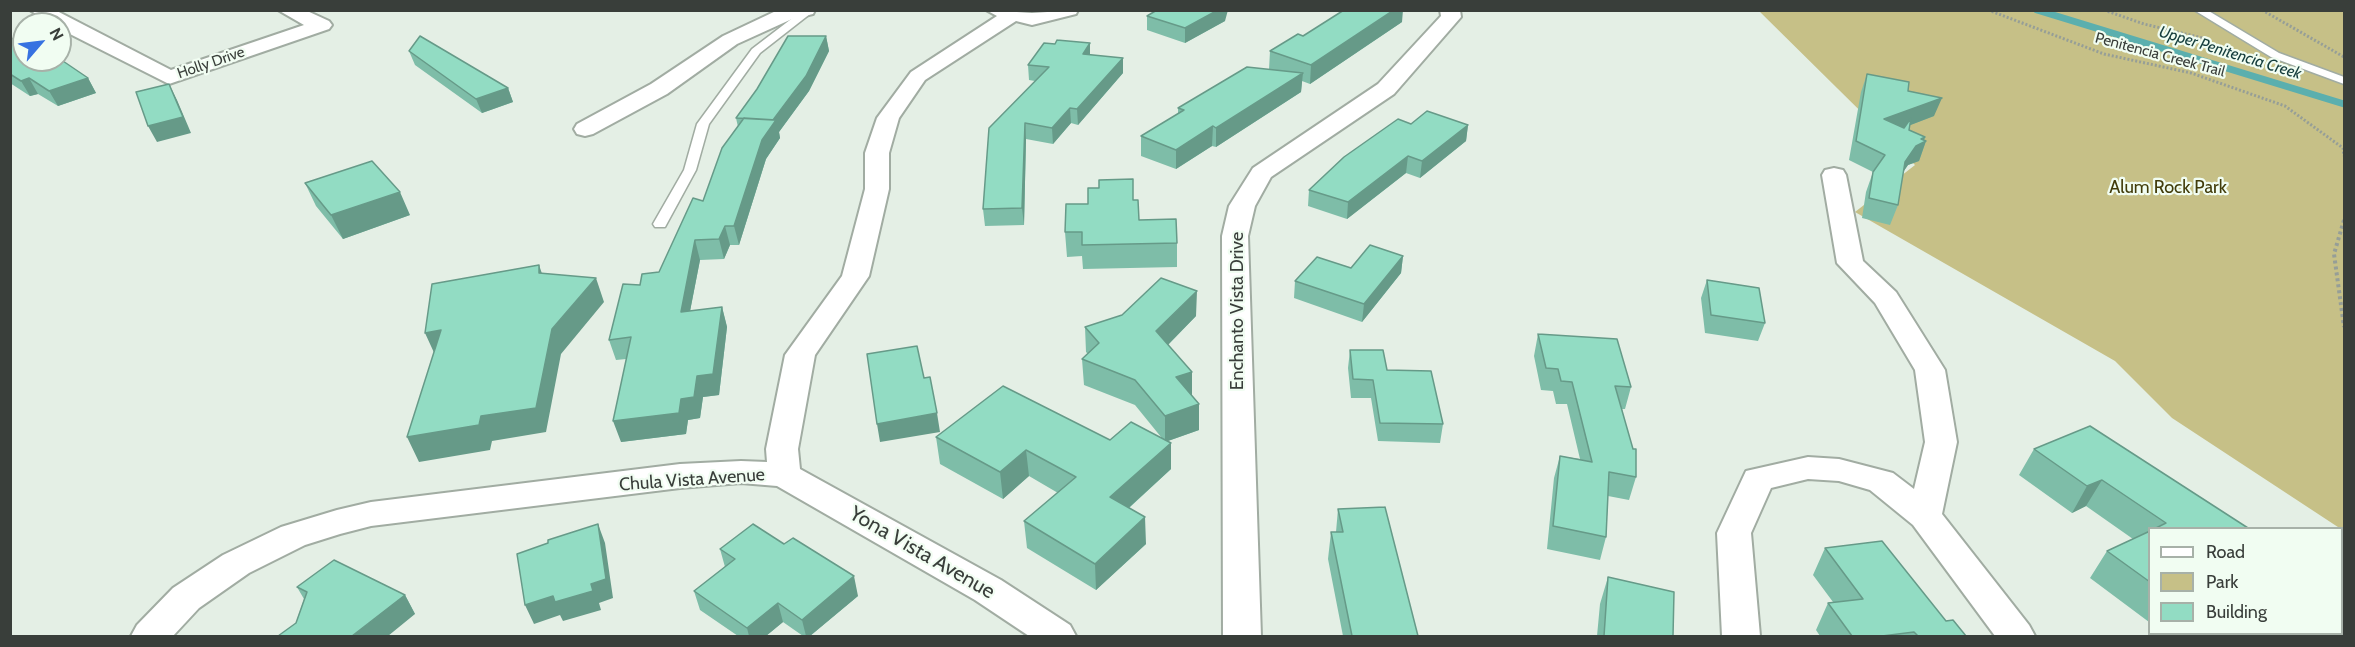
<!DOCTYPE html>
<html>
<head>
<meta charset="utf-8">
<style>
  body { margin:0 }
  #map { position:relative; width:2355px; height:647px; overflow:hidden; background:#e4efe5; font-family:Cabin,sans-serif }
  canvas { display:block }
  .frame { position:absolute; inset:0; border:12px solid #393e3a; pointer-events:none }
  .legend { position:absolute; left:2148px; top:527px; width:195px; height:108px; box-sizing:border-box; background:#f1fdf2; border:2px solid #a7b1a8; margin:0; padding:8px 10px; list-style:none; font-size:18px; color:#393e3a }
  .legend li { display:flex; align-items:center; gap:12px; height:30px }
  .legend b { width:30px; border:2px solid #a7b1a8 }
  .north { position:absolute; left:12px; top:12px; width:60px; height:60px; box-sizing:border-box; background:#f1fdf2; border:2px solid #a7b1a8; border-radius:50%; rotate:62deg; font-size:16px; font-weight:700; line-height:24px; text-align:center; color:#393e3a }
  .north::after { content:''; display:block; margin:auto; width:21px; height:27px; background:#3772e1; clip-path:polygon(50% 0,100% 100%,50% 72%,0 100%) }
</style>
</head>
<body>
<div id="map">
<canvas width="2355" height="647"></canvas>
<div class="frame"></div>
<ul class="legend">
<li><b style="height:8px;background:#fff"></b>Road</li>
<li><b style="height:16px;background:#c6c087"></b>Park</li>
<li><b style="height:16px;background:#92dcc3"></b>Building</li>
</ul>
<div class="north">N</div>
</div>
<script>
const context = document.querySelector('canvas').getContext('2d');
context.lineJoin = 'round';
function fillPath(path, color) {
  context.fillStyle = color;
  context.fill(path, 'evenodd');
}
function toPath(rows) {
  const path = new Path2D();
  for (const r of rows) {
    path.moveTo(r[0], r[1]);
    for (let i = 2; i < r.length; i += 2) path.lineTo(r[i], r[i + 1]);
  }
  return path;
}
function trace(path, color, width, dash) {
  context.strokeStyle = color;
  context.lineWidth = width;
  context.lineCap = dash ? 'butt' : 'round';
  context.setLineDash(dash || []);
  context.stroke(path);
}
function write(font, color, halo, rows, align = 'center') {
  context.font = font + ' Cabin,sans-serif';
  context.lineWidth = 4.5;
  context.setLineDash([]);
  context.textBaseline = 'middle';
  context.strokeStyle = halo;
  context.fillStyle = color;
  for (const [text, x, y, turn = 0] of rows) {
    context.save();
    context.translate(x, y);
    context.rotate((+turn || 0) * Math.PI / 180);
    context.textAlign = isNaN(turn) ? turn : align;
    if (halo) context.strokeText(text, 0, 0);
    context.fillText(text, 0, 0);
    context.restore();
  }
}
fillPath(toPath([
  [1759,11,2344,11,2344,531,2172,418,2115,361,1855,212,1915,165]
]), '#c6c087');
trace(toPath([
  [2037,10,2344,104]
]), '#5bafae', 7);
const service = toPath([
  [803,10,815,10,760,53,709,124,696,170,665,227,655,227,653,224,684,170,697,124,752,49,803,10],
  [2194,10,2207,10,2279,53,2344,77,2344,84,2271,57,2194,10]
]);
const minor = toPath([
  [30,10,55,10,171,70,304,25,278,10,305,10,329,21,332,25,329,29,169,84,60,29,60,24,51,24,30,10],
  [778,10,815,10,813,14,792,19,737,44,667,94,593,134,585,136,577,134,574,129,577,124,651,84,723,36,778,10],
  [986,10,1032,13,1078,10,1076,14,1032,25,1016,21,925,80,899,118,889,153,889,189,869,276,815,355,798,449,800,469,1001,580,1070,625,1076,636,1029,636,975,600,777,486,741,483,680,488,371,526,340,534,305,545,249,573,199,608,173,636,131,636,137,625,173,588,223,555,281,527,337,510,371,502,680,464,741,461,767,462,766,449,785,355,842,276,865,189,865,153,877,118,911,72,997,16,986,10],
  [1440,10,1460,10,1461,17,1394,94,1271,177,1255,206,1248,236,1261,636,1223,636,1222,236,1229,206,1253,168,1378,84,1441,16,1440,10],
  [1834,168,1843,170,1846,175,1863,261,1896,292,1945,370,1957,442,1942,514,2029,625,2035,636,1995,636,1913,525,1870,490,1839,481,1808,479,1771,488,1751,533,1760,636,1722,636,1717,533,1746,471,1808,457,1839,459,1893,473,1914,489,1925,442,1915,370,1875,303,1837,263,1822,175,1825,170,1834,168]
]);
trace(service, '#a1aca2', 3);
trace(minor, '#a1aca2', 4);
trace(toPath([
  [1988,10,2104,54,2191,73,2285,106,2343,148,2344,156],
  [2104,10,2144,24,2207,39],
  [2262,10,2344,57]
]), '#969e97', 3, [2, 2]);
trace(toPath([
  [2344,220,2334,254,2344,327]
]), '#969e97', 4, [3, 3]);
fillPath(service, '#fff');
fillPath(minor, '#fff');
fillPath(toPath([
  [1147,16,1225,21,1185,43,1147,30],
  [1402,22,1310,84,1302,81,1301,92,1216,147,1212,146,1176,169,1141,156,1141,136,1178,114,1178,108,1269,70,1270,51,1303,36],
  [826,36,829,51,809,91,779,132,780,138,766,159,739,245,730,245,724,259,700,260,690,311,722,307,727,327,719,395,703,397,700,418,688,420,686,434,621,442,626,359,616,360,609,340,640,285,659,272,703,201,738,127,736,118],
  [10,37,88,78,96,93,58,106,38,94,30,96,10,83],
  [1090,43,1090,55,1123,58,1123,73,1078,125,1071,123,1053,144,1026,139,1024,225,985,226,983,209,1035,81,1029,80,1028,65,1055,44],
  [409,51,508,88,513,102,482,113,415,65],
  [1867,74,1908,91,1934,116,1910,125,1909,130,1925,137,1924,140,1926,141,1919,161,1908,165,1903,172,1898,205,1890,225,1862,218,1866,192,1873,172,1849,160,1861,92],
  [1411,124,1468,125,1466,141,1420,178,1406,173,1347,219,1308,206,1309,190],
  [305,183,410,215,343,239,316,206],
  [1133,200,1139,220,1177,243,1177,267,1083,269,1082,256,1067,257,1065,232,1088,204],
  [1403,256,1401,273,1362,322,1294,298,1295,281],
  [1707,280,1765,323,1758,341,1705,333,1701,298],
  [1196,316,1168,345,1192,372,1192,396,1199,404,1199,430,1168,441,1171,443,1171,469,1129,508,1146,544,1096,590,1027,548,1024,521,1058,493,1029,476,1003,499,940,464,936,437,1110,440,1161,437,1135,405,1084,385,1082,359,1088,354,1086,352,1085,327],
  [1538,334,1631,387,1625,409,1622,409,1636,477,1629,500,1608,496,1606,537,1600,560,1547,549,1554,478,1560,456,1580,459,1567,404,1556,404,1553,391,1541,390,1534,356],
  [1350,350,1387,370,1443,424,1440,443,1378,441,1371,398,1351,398,1348,368],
  [2034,449,2248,528,2150,528,2149,622,2090,578,2107,551,2133,539,2086,506,2072,513,2019,475],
  [1338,509,1418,636,1343,636,1328,559,1331,532,1336,532],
  [1825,548,1946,621,1966,636,1820,636,1816,630,1828,603,1833,602,1813,575],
  [720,549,858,596,810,636,803,636,783,622,766,636,738,636,700,610,694,591,725,567],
  [1608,577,1673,636,1597,636,1600,604],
  [297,587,405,595,415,614,296,623,304,599]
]), '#7ebda8');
fillPath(toPath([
  [1218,10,1228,10,1225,21,1185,43,1185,28],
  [1394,10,1403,10,1402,22,1310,84,1311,65],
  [826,36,829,51,809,91,779,132,780,138,766,159,739,245,734,226,762,140,773,120],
  [1090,43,1090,58,1083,54],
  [1123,58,1123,73,1078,125,1077,109],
  [1303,73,1301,92,1216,147,1216,128],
  [29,78,38,94,30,96,21,81],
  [88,78,96,93,58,106,49,91],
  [169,84,177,100,191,133,157,142,148,126],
  [508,88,513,102,482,113,476,99],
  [1942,98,1934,116,1877,138,1884,119],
  [1070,108,1071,123,1053,144,1052,128],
  [1025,123,1026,139,1024,225,1022,208],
  [1468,125,1466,141,1420,178,1422,161],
  [1213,126,1212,146,1176,169,1176,150],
  [1925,137,1923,143,1926,141,1919,161,1908,165,1897,181,1905,162,1921,139],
  [1408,156,1406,173,1347,219,1348,202],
  [400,192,410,215,343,239,331,215],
  [725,226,730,245,724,259,719,239],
  [695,240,700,260,686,332,681,312],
  [1403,256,1401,273,1362,322,1364,304],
  [539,265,547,288,539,273],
  [596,278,604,302,561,354,546,432,492,441,490,450,419,462,407,437,552,329],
  [1197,291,1196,316,1156,357,1156,331],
  [722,307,727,327,719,395,703,397,700,418,688,420,686,434,621,442,613,421,681,399,697,376],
  [441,330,436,357,425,333],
  [1192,372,1192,397,1176,377],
  [1199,404,1199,430,1165,442,1165,416],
  [937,413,940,432,880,442,877,424],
  [1171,443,1171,469,1111,524,1110,497],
  [1026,450,1029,476,1003,499,1000,472],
  [2102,480,2086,506,2072,513,2087,486],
  [1145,517,1146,544,1096,590,1095,564],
  [598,524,605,543,613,598,599,603,601,610,563,621,560,615,534,624,525,605,591,584],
  [854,576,858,596,810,636,806,636,802,620],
  [405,595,415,614,388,636,352,636],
  [778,603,783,622,766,636,749,636,747,628]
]), '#669a88');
const building = toPath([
  [1157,10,1218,10,1185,28,1147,16,1157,10],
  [1344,10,1394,10,1311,65,1270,51,1298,34,1303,36,1344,10],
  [24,36,24,60,60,60,60,59,88,78,49,91,29,78,21,81,10,74,10,37,13,39,24,36],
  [420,36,508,88,476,99,409,51,420,36],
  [788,36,826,36,806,76,773,120,736,118,757,89,788,36],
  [1057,40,1090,43,1083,54,1123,58,1077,109,1070,108,1052,128,1025,123,1022,208,983,209,989,128,1049,67,1028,65,1044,43,1055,44,1057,40],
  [1247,67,1303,73,1216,128,1213,126,1176,150,1141,136,1184,110,1178,108,1247,67],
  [1867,74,1909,82,1908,91,1942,98,1884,119,1904,128,1911,118,1909,130,1925,137,1921,139,1926,141,1916,146,1905,162,1898,205,1869,198,1873,172,1885,155,1856,141,1867,74],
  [169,84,183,117,148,126,136,92,169,84],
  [1427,111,1468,125,1422,161,1408,156,1348,202,1309,190,1344,157,1398,119,1411,124,1427,111],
  [744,118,776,120,762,140,734,226,725,226,719,239,695,240,681,312,722,307,713,374,697,376,694,397,681,399,679,413,613,421,631,337,609,340,623,284,640,285,642,274,659,272,693,198,703,201,722,148,744,118],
  [372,161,400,192,331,215,305,183,372,161],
  [1133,179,1133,200,1138,200,1139,220,1176,219,1177,243,1082,245,1082,232,1065,232,1066,204,1088,204,1088,188,1099,188,1099,180,1133,179],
  [1370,245,1403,256,1364,304,1295,281,1317,257,1351,268,1370,245],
  [539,265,539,273,596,278,552,329,536,408,481,416,479,425,407,437,441,330,425,333,432,284,539,265],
  [1161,278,1197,291,1156,331,1192,372,1176,377,1199,404,1165,416,1135,380,1082,359,1099,343,1085,327,1122,315,1161,278],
  [1707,280,1759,288,1765,323,1711,315,1707,280],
  [1538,334,1617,339,1631,387,1615,386,1633,449,1636,449,1636,477,1609,472,1606,537,1553,526,1560,456,1592,462,1572,382,1561,381,1558,369,1546,368,1538,334],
  [917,346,924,378,930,377,937,413,877,424,867,354,917,346],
  [1350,350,1383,350,1387,370,1431,371,1443,424,1380,423,1373,380,1353,379,1350,350],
  [1003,386,1110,440,1131,422,1171,443,1110,497,1145,517,1095,564,1024,521,1076,477,1026,450,1000,472,936,437,1003,386],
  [2090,426,2248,528,2156,528,2166,523,2102,480,2087,486,2034,449,2090,426],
  [1385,507,1418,636,1352,636,1331,532,1343,532,1338,509,1385,507],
  [598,524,606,579,591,584,593,591,555,602,553,596,525,605,517,554,548,543,548,540,598,524],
  [753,524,784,544,793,538,854,576,802,620,778,603,747,628,694,591,735,559,720,549,753,524],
  [2150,531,2150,582,2107,551,2150,531],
  [1882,541,1946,621,1953,620,1966,636,1918,636,1914,632,1882,636,1852,636,1828,603,1863,599,1825,548,1882,541],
  [334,560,405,595,352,636,278,636,296,623,307,592,297,587,334,560],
  [1608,577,1674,592,1673,636,1604,636,1608,577]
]);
fillPath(building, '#92dcc3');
trace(building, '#669a88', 1.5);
write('15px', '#393e3a', '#f1fdf2', [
  ["Penitencia Creek Trail",2160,55,15],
  ["Holly Drive",211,63,-19]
]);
write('italic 16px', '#153d3c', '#f1fdf2', [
  ["Upper Penitencia Creek",2230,53,17]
]);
write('18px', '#413c0a', '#f1fdf2', [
  ["Alum Rock Park",2168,188]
]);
write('18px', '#393e3a', '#f1fdf2', [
  ["Enchanto Vista Drive",1238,311,-90],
  ["Chula Vista Avenue",692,480,-4]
]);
write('21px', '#393e3a', '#f1fdf2', [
  ["Yona Vista Avenue",922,553,30]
]);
</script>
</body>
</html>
